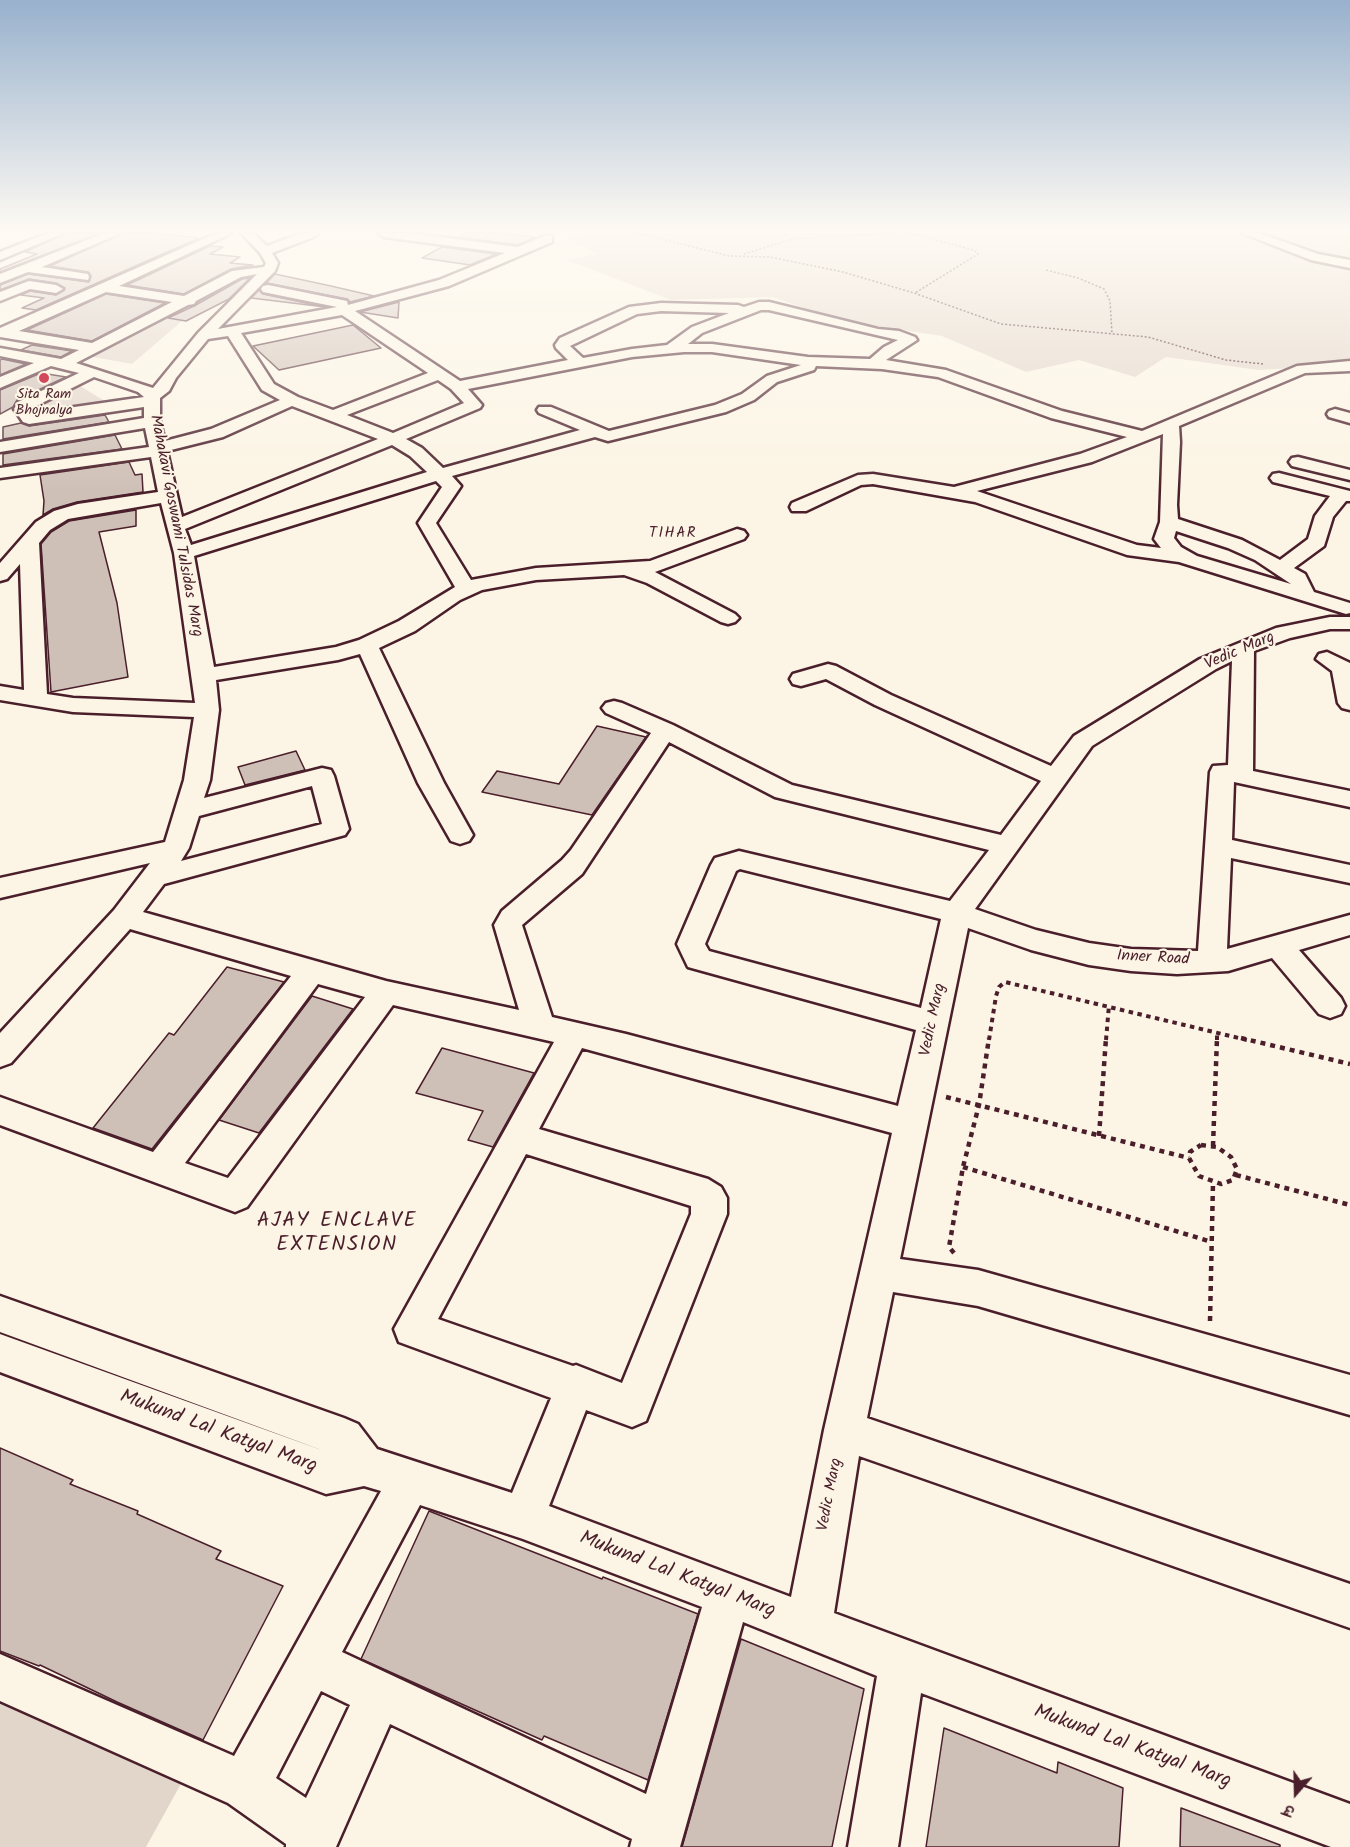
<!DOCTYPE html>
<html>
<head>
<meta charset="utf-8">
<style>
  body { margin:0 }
  #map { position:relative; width:1350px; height:1847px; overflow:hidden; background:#fcf5e5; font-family:Kalam,"Playpen Sans Deva",sans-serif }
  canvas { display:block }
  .north { position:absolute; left:1266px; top:1763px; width:60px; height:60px; -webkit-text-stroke:4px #fcf5e5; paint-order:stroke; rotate:200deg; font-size:16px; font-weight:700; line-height:24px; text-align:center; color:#4a1f2b }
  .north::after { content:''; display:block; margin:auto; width:21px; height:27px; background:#4a1f2b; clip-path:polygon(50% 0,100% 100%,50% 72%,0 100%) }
</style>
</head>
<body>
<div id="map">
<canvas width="1350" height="1847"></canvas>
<div class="north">उ</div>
</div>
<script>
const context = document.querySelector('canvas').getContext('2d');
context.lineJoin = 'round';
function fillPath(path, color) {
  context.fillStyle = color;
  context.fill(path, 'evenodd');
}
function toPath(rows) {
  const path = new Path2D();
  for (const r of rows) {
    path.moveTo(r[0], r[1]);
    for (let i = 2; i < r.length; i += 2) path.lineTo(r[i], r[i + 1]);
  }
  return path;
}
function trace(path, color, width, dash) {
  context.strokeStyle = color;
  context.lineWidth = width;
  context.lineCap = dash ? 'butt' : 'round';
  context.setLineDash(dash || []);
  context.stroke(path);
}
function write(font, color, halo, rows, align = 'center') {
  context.font = font + ' Kalam,sans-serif';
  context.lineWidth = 4.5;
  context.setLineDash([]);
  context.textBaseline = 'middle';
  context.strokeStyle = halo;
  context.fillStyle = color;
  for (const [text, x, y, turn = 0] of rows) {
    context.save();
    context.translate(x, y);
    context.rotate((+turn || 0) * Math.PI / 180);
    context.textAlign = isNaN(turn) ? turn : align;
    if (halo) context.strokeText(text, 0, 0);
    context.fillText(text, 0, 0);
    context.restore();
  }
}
fillPath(toPath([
  [582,233,1350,233,1350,365,1258,370,1166,357,1135,377,1079,360,1026,372,942,336,836,320,773,297,671,300,567,260,597,254,568,239],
  [152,316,182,321,132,364,82,355],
  [74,382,111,405,42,414,36,401],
  [0,1682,183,1780,146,1847,0,1847]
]), '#e2d5ca');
const building = toPath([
  [66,233,100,233,0,272,0,269,37,254,25,252,66,233],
  [123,233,155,233,199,238,36,310,22,308,44,298,21,295,30,291,56,295,65,288,56,283,29,279,0,290,0,285,28,274,89,282,91,276,88,272,50,266,123,233],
  [466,233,501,233,535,237,518,245,459,237,466,233],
  [210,246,223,247,210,254,240,257,230,263,253,265,231,269,184,294,127,285,210,246],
  [442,247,496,254,470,265,422,258,442,247],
  [275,274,331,286,374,296,350,302,347,299,266,283,275,274],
  [250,278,229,299,186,321,168,318,194,306,242,279,250,278],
  [259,290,263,294,325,307,251,298,259,290],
  [106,294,165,303,92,341,27,330,106,294],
  [399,302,398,318,360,312,399,302],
  [353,325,381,348,279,370,253,346,353,325],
  [32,345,72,351,61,357,21,350,32,345],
  [2,359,26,364,0,375,0,360,2,359],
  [41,373,66,377,17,400,13,407,0,414,0,390,41,373],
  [105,415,109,422,3,439,3,427,21,423,29,426,105,415],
  [115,435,122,449,3,465,3,454,115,435],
  [129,462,135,475,142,474,143,492,77,502,53,509,43,515,44,501,40,475,129,462],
  [136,510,136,526,99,532,117,603,128,677,51,692,41,544,51,532,69,521,136,510],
  [597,726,646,737,592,815,482,792,497,771,559,784,597,726],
  [296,751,305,770,245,785,238,767,296,751],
  [227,967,284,982,152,1149,93,1128,169,1033,174,1035,227,967],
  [312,996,353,1009,259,1133,219,1120,312,996],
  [442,1048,534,1073,493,1147,468,1140,483,1111,416,1093,442,1048],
  [0,1448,73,1480,70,1484,138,1511,137,1514,221,1551,216,1559,283,1586,203,1740,117,1702,40,1665,39,1666,0,1651,0,1448],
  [429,1511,602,1579,603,1577,698,1614,648,1780,544,1736,542,1740,361,1659,429,1511],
  [741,1639,864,1689,832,1847,682,1847,741,1639],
  [944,1728,1057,1773,1058,1762,1123,1788,1119,1847,926,1847,944,1728],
  [1181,1808,1280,1845,1280,1847,1180,1847,1181,1808]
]);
fillPath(building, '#cfc0b7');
trace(building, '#4a1f2b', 1.5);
const minor = toPath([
  [48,233,64,233,0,260,0,252,48,233],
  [105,233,121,233,42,267,88,274,89,277,88,280,28,272,0,283,0,274,105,233],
  [217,233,232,233,119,286,184,296,232,271,264,267,266,263,260,253,241,233,253,233,267,246,302,233,318,233,316,236,272,253,278,263,275,271,218,329,337,307,263,292,261,289,263,286,268,285,342,300,347,301,348,305,439,280,505,253,384,237,378,233,409,233,518,247,544,236,552,236,552,242,449,286,355,311,460,381,568,360,556,348,555,345,560,338,629,307,661,303,738,305,744,307,759,302,769,302,878,329,899,331,915,337,917,340,886,360,946,370,1062,411,1142,431,1297,366,1350,361,1350,371,1305,373,1179,426,1180,442,1177,505,1178,519,1242,540,1280,560,1308,539,1315,516,1330,496,1273,482,1270,478,1273,474,1279,473,1350,491,1350,501,1346,501,1333,517,1324,546,1294,568,1305,574,1314,592,1350,603,1350,613,1346,614,1179,562,1127,555,975,502,873,484,861,485,806,511,792,511,790,507,792,503,858,475,873,474,954,487,1080,454,1127,437,1051,418,938,377,882,369,816,366,814,370,777,382,754,400,726,412,608,441,595,437,452,476,461,486,436,523,471,580,536,568,650,561,737,529,744,531,747,535,744,539,655,572,735,614,739,618,735,622,728,624,721,622,647,583,624,575,536,580,482,590,460,600,415,631,379,648,444,783,473,835,469,841,460,844,451,841,418,783,360,654,338,660,216,680,219,710,210,780,204,798,322,768,331,770,334,776,349,829,345,835,164,884,143,912,386,981,519,1010,494,925,502,911,562,860,571,850,651,733,606,713,602,708,606,703,614,701,622,703,673,725,792,785,1001,835,1041,781,875,705,826,679,801,686,793,684,790,679,793,674,828,664,836,666,891,695,1051,766,1074,736,1200,659,1276,628,1330,617,1350,617,1350,629,1330,629,1290,638,1254,651,1253,771,1350,791,1350,807,1234,782,1232,840,1350,865,1350,883,1231,858,1227,949,1350,915,1350,935,1299,950,1341,998,1345,1006,1341,1014,1330,1018,1319,1014,1272,958,1228,971,1177,974,1131,971,1089,965,1031,950,968,928,900,1259,978,1270,1350,1375,1350,1415,978,1306,893,1292,867,1418,1350,1584,1350,1628,859,1456,834,1613,1350,1804,1350,1847,1331,1847,921,1693,898,1847,848,1847,877,1676,743,1622,680,1847,630,1847,632,1839,390,1724,336,1847,286,1847,286,1844,228,1803,0,1701,0,1654,234,1756,381,1491,364,1486,326,1494,0,1372,0,1334,327,1452,0,1332,0,1296,344,1418,358,1424,377,1449,512,1493,551,1398,399,1342,394,1329,554,1042,393,1005,247,1207,235,1212,0,1125,0,1097,153,1152,291,976,130,929,11,1063,0,1067,0,1033,114,910,150,863,0,898,0,878,165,842,184,780,194,717,73,712,0,700,0,686,24,690,20,564,7,579,0,581,0,563,36,522,54,511,78,504,158,492,151,457,0,478,0,468,149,447,145,428,0,452,0,442,144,418,144,407,29,424,23,422,14,409,18,402,79,373,51,366,0,388,0,377,34,363,0,356,0,348,61,359,79,350,0,337,0,328,217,233],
  [257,274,198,333,153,388,76,363,188,305,194,304,196,301,241,277,257,274],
  [106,292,172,302,92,343,19,331,106,292],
  [761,310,769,310,898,340,884,347,870,359,808,357,712,344,688,344,702,333,761,310],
  [661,311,729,313,692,327,667,345,632,349,583,358,570,346,637,314,661,311],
  [342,315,428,373,333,410,298,397,274,384,241,333,342,315],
  [228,336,262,390,280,400,211,429,165,441,160,422,160,398,169,391,176,378,208,339,228,336],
  [684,352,712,352,801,365,767,376,742,394,715,405,609,431,551,407,539,407,537,410,539,413,580,430,443,468,422,448,406,439,480,408,482,405,468,389,632,357,684,352],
  [94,377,138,392,144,397,33,413,30,409,94,377],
  [438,380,451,389,464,403,393,433,347,415,438,380],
  [292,406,378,439,182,517,167,451,223,437,292,406],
  [1163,434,1160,522,1154,539,1161,548,1137,545,977,491,1092,462,1163,434],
  [392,445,410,456,427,472,191,545,185,529,392,445],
  [436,481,442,487,418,523,455,587,399,621,359,640,336,647,214,667,194,556,436,481],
  [161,503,174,553,195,703,73,698,47,694,39,543,50,530,68,519,161,503],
  [1176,531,1228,548,1255,560,1291,584,1197,556,1181,547,1174,538,1176,531],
  [1232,661,1228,765,1213,766,1210,772,1198,951,1131,949,1089,943,1036,930,975,909,1092,746,1216,669,1232,661],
  [669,742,775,797,989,850,950,901,739,851,729,854,715,858,711,865,677,944,688,967,916,1030,898,1106,626,1034,552,1017,522,925,582,874,669,742],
  [312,786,322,824,181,861,189,848,199,816,312,786],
  [740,869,941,919,921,1008,709,951,705,944,736,871,740,869],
  [318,984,365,997,228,1178,185,1163,318,984],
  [582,1048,892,1133,824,1430,791,1597,549,1506,586,1410,632,1427,646,1421,727,1214,727,1198,721,1187,708,1179,539,1129,582,1048],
  [526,1154,691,1206,691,1214,622,1383,576,1365,573,1366,438,1319,526,1154],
  [420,1505,523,1539,702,1607,646,1794,342,1652,420,1505],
  [321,1691,350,1705,306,1798,276,1778,321,1691],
  [1242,233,1259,233,1318,254,1350,260,1350,268,1311,260,1242,233],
  [29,281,56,285,63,289,56,293,30,289,0,301,0,292,29,281],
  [1335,409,1350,413,1350,423,1329,417,1327,414,1329,411,1335,409],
  [1298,457,1350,470,1350,480,1292,466,1289,462,1292,458,1298,457],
  [1327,652,1350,663,1350,710,1342,708,1338,703,1332,671,1316,659,1319,654,1327,652]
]);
trace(minor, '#4a1f2b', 5);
trace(toPath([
  [638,233,729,256,770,257,843,272,914,293,1001,324,1148,337,1226,360,1263,364],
  [909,233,974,250,978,254,915,293],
  [744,254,792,239,896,233],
  [1046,270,1078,278,1104,289,1110,301,1112,334]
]), '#4a1f2b', 1.5, [2, 2]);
trace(toPath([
  [989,1040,996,996,999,987,1005,982,1247,1040],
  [1106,1040,1109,1005],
  [1217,1040,1217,1032]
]), '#4a1f2b', 4, [4.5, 4.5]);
trace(toPath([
  [1241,1038,1350,1064],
  [946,1097,1189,1158],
  [1099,1136,1106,1038],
  [1201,1145,1217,1147,1231,1157,1237,1169,1233,1180,1221,1184,1199,1176,1189,1158,1190,1152,1201,1145],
  [1213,1146,1217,1038],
  [963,1167,1212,1242],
  [1236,1175,1350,1205],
  [954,1253,949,1247,963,1167,979,1105,989,1038],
  [1210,1321,1213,1183]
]), '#4a1f2b', 4.5, [5, 5]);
fillPath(minor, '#fcf5e5');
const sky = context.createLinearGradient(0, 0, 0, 491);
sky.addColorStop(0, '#98b1cd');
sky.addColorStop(0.47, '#fefaf3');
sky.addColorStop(1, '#fefaf300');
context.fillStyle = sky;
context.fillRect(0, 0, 1350, 491);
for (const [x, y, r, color] of [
  [44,378,6,"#d1495b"]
]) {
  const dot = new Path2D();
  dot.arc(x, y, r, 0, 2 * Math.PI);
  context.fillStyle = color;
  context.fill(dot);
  trace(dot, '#fcf5e5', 2);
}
write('14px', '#4a1f2b', '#fcf5e5', [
  ["Sita Ram",44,396],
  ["Bhojnalya",44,412]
]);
context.letterSpacing = '1.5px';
write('15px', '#4a1f2b', '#fcf5e5', [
  ["TIHAR",673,534]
]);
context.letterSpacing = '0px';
write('16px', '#4a1f2b', '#fcf5e5', [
  ["Mahakavi Goswami Tulsidas Marg",175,526,79],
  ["Vedic Marg",1240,652,-23],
  ["Inner Road",1153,959,3],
  ["Vedic Marg",934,1020,-78],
  ["Vedic Marg",831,1495,-79]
]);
write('20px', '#4a1f2b', '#fcf5e5', [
  ["Mukund Lal Katyal Marg",218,1433,20],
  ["Mukund Lal Katyal Marg",677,1576,21],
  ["Mukund Lal Katyal Marg",1132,1748,20]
]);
context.letterSpacing = '1.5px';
write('21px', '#4a1f2b', '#fcf5e5', [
  ["AJAY ENCLAVE",337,1222],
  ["EXTENSION",337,1246]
]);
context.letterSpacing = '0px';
</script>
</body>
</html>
